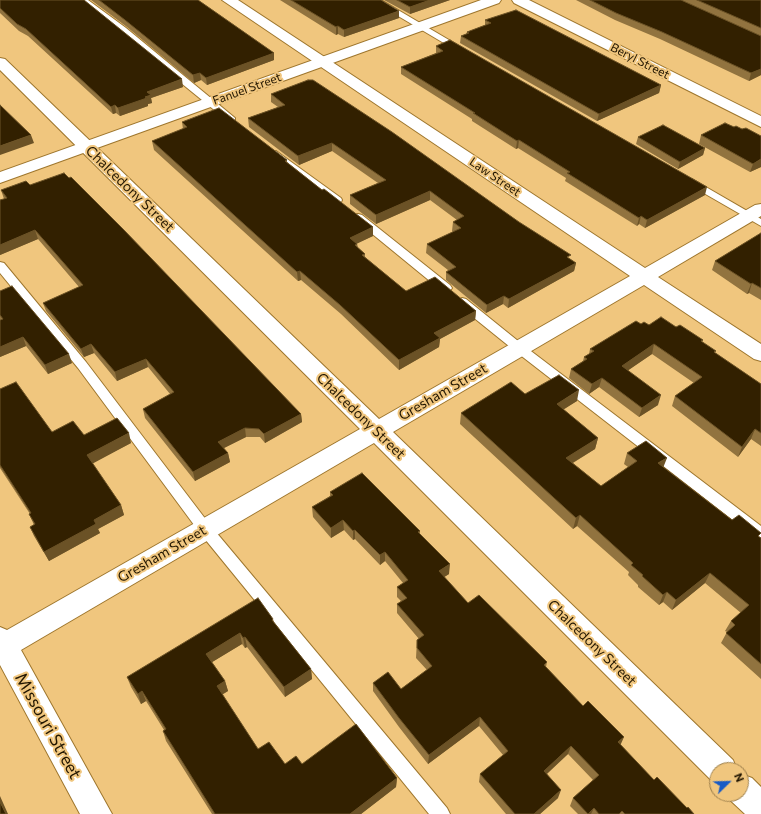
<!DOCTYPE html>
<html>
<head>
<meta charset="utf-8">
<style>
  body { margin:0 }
  #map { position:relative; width:761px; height:814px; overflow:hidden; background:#f0c67e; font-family:Commissioner,sans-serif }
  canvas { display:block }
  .north { position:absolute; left:709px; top:762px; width:40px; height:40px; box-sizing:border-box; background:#f0c67e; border:1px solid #9e804c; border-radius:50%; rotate:67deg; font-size:11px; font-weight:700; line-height:16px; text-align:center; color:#221601 }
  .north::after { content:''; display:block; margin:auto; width:14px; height:18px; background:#175ac5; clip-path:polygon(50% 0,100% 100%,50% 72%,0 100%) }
</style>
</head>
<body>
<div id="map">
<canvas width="761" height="814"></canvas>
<div class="north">N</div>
</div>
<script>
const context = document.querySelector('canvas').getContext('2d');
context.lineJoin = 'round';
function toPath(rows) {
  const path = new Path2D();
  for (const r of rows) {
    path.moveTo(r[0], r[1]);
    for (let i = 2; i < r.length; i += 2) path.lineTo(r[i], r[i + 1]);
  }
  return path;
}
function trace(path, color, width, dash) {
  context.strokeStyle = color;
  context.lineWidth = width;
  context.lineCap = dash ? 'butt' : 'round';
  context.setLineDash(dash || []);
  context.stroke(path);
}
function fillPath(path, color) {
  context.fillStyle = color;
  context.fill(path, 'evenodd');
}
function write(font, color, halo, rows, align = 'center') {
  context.font = font + ' Commissioner,sans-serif';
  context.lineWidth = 4;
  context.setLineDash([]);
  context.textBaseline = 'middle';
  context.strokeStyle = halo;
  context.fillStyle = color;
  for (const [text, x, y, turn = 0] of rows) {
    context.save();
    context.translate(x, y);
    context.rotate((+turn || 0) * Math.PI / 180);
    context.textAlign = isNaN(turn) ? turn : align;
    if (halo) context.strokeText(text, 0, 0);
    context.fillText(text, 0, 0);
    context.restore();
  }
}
const lane = toPath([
  [79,0,88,0,126,28,235,118,235,122,229,122,79,0],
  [371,0,381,0,466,50,465,52,459,52,371,0],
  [276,151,341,198,342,200,341,202,333,202,273,156,271,154,276,151],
  [692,179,761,219,761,226,688,184,687,182,692,179],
  [358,214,362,215,450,285,452,288,450,291,442,291,354,219,353,217,354,215,358,214],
  [0,262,4,263,86,362,210,525,447,808,450,814,429,814,200,533,78,368,0,273,0,262],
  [462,298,466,299,523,345,761,526,761,540,756,538,515,351,458,305,456,302,462,298]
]);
const street = toPath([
  [222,0,238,0,645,268,755,205,761,204,761,216,658,277,761,344,761,361,754,359,644,285,393,432,733,760,737,770,717,770,717,783,711,780,374,443,21,650,112,814,80,814,0,665,0,627,7,630,360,429,0,70,0,58,5,59,379,419,630,276,222,0],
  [512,0,529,0,761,116,761,127,514,3,512,0],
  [741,774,752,778,761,787,761,814,745,814,730,800,728,794,741,794,741,774]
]);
const secondary = toPath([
  [481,0,501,0,499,3,0,183,0,172,481,0]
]);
trace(lane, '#9e762d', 2);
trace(street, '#9e762d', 2);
trace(secondary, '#9e762d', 2);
fillPath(lane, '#fff');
fillPath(street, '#fff');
fillPath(secondary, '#fff');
fillPath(toPath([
  [0,0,183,87,151,98,152,103,148,104,148,106,120,116,116,113,113,114,28,36,19,31,0,13],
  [91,0,198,0,274,53,274,60,207,85,201,80,194,83,127,27],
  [280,0,381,0,399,18,344,37,338,34,336,35],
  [384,0,450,0,410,14],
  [576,0,761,0,761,75,749,81,660,39,615,20],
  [485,20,661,85,659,93,597,121,460,43,461,36,466,34,467,32,485,25],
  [436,46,705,195,645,228,639,224,637,226,565,181,566,178,518,148,516,149,472,121,472,119,401,74,401,67,436,53],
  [271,94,570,259,576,263,574,271,508,308,503,304,486,313,446,280,446,272,448,270,426,253,427,244,453,232,452,231,453,222,457,220,430,200,376,224,350,204,350,195,378,183,332,151,299,165,249,127,248,118,278,107,271,102],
  [182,122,287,160,287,162,322,190,373,227,373,236,357,243,358,248,365,254,365,257,406,291,476,311,475,320,440,339,439,347,399,370,341,314,301,280,298,281,154,150,152,141,183,129],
  [701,135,761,167,750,172,699,144],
  [638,137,705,148,703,155,678,169,636,144],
  [30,185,301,414,302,422,265,443,260,437,246,437,224,448,228,453,230,462,195,481,145,418,143,409,170,394,148,367,117,381,94,353,84,357,46,311,43,303,79,287,38,239,0,255,0,200,4,199,1,190],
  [761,233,761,300,749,293,747,294,712,270,715,261],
  [0,291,72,363,48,374,26,346,0,357,0,320,1,320,0,319],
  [641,324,676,327,703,340,702,342,715,353,761,384,761,446,751,439,738,457,672,406,675,396,694,383,652,354,628,370,658,405,639,417,599,387,589,394,569,378,571,369,583,361,584,357,589,354,590,349],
  [0,389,52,432,84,435,131,443,92,463,121,505,124,515,98,529,100,533,49,561,34,536,30,527,34,525,29,514,30,514,0,468],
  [525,394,577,401,563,409,598,438,595,449,573,463,601,486,628,467,624,464,627,453,663,467,732,520,761,538,761,679,721,643,727,632,725,631,731,621,741,613,705,583,672,610,663,602,659,605,638,587,638,585,628,575,629,572,577,526,573,529,460,424,461,413],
  [330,492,420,531,420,534,449,574,444,577,468,603,547,662,546,667,654,780,687,808,694,814,578,814,570,806,573,798,593,780,568,754,547,774,558,798,540,814,506,814,479,782,480,774,503,755,479,726,428,764,399,727,373,691,373,683,401,689,427,670,416,658,417,640,419,639,397,613,397,604,401,601,397,597,397,587,403,583,385,561,380,565,355,539,353,540,344,530,331,538,313,517,312,507,330,496],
  [273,619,274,622,311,669,312,679,285,697,247,647,245,648,242,644,212,662,225,681,228,691,222,695,258,749,285,764,302,764,397,778,396,787,361,814,212,814,166,741,163,731,164,730,146,701,141,704,131,687,127,677]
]), '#91733f');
fillPath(toPath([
  [430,0,450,0,410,14,410,7],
  [399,11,399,18,344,37,344,30],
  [338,26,338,34,336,35,336,27],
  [274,53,274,60,207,85,206,78],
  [761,69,761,75,749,81,751,73],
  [200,73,201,80,194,83,193,75],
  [182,79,183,87,151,98,152,103,148,104,148,106,120,116,118,108,145,97,147,92],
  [661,85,659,93,597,121,599,114],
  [115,105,116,113,113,114,111,107],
  [31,135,34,143,0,155,0,146],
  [519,140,518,148,516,149,517,141],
  [332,143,332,151,299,165,298,156],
  [705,148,703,155,678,169,680,162],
  [761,159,761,167,750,172,753,164],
  [707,187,705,195,645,228,647,220],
  [430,191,430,200,376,224,376,215],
  [641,216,639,224,637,226,639,218],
  [373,227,373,236,350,247,350,238],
  [35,230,38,239,0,255,0,245],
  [576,263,574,271,508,308,509,299],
  [300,271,301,280,298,281,297,272],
  [752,283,749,293,747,294,751,284],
  [504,296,503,304,486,313,487,305],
  [476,311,475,320,440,339,439,347,399,370,399,360,434,333],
  [23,337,26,346,0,357,0,347],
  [91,344,94,353,84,357,81,349],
  [654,344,652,354,620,376,622,366],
  [69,354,72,363,48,374,45,365],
  [146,359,148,367,117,381,115,372],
  [602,378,599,387,589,394,592,384],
  [579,390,577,401,555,415,557,404],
  [661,395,658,405,639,417,642,408],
  [301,414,302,422,265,443,264,434],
  [245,428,246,437,220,450,218,442],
  [755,429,751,439,738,457,742,447],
  [129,433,131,443,90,465,87,455],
  [598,438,595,449,564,468,566,458],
  [228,453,230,462,195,481,193,472],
  [667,458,663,468,658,463],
  [121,505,124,515,98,529,100,533,49,561,44,552,94,520],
  [580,515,577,526,573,529,576,518],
  [343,520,344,530,331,538,331,528],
  [355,530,355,539,353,540,353,531],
  [385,552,385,561,380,565,380,555],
  [450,564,449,574,438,581,439,571],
  [710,573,705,583,672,610,676,600],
  [667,592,663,602,659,605,663,595],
  [240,633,242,644,209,664,206,654],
  [245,637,247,647,245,648,243,638],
  [311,669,312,679,285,697,284,687],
  [225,681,228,691,219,696,217,686],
  [142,691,146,701,141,704,138,694],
  [480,717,479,726,428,764,429,755],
  [624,737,620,746,618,742],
  [571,746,568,754,541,779,544,771],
  [397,778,396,787,361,814,350,814],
  [561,790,558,798,540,814,534,814],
  [0,796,8,814,6,814,0,802],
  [594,808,591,814,588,814]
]), '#6b5226');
const building = toPath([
  [0,0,84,0,182,79,147,92,151,95,145,97,147,98,118,108,115,105,111,107,26,29,17,24,0,8,0,0],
  [99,0,198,0,274,53,206,78,200,73,193,75,125,20,99,0],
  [291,0,381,0,399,11,344,30,338,26,336,27,291,0],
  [397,0,430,0,410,7,397,0],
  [590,0,681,0,761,36,761,69,751,73,662,32,616,13,590,0],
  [697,0,761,0,761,28,697,0],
  [516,10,661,85,599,114,461,36,469,33,467,32,491,23,485,20,516,10],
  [450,40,707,187,647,220,641,216,639,218,567,173,570,172,519,140,517,141,473,113,475,113,401,67,443,51,436,46,450,40],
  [308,80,313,80,392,132,519,222,571,255,567,257,576,263,509,299,504,296,487,305,446,272,456,267,427,244,461,228,453,222,464,216,430,191,376,215,350,195,386,180,332,143,298,156,248,118,285,105,271,94,308,80],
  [0,105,31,135,0,146,0,105],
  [219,108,287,160,285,161,322,190,324,189,373,227,350,238,357,244,355,245,365,254,362,255,406,291,435,277,476,311,434,333,440,338,399,360,340,305,300,271,297,272,152,141,187,127,182,122,219,108],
  [725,123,734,127,736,126,742,129,746,128,761,136,761,159,753,164,701,135,725,123],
  [663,125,705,148,680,162,638,137,663,125],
  [64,173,69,178,71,177,123,229,301,414,264,434,259,429,245,428,218,442,228,453,193,472,143,409,174,392,146,359,115,372,91,344,81,349,43,303,83,285,35,230,0,245,0,200,7,198,1,190,26,181,30,185,64,173],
  [761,233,761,288,752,283,751,284,715,261,761,233],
  [12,286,69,354,45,365,23,337,0,347,0,320,3,319,0,315,0,291,12,286],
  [661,317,676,327,680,325,703,340,701,341,716,351,714,352,761,384,761,433,755,429,742,447,675,396,702,377,654,344,622,366,661,395,642,408,602,378,592,384,571,369,587,359,584,357,594,351,590,349,636,321,641,324,644,322,649,325,661,317],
  [559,375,579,390,557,404,598,438,566,458,601,486,637,461,627,453,646,441,667,458,658,463,732,520,739,515,761,533,758,536,761,538,761,664,726,633,735,625,731,621,749,605,710,573,676,600,667,592,663,595,642,576,643,575,631,565,633,563,580,515,576,518,461,413,511,382,525,394,559,375],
  [16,382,52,432,73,421,84,435,117,418,129,433,87,455,121,505,94,520,96,524,44,552,30,527,35,524,29,514,31,513,0,465,0,389,16,382],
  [362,473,420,531,418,532,450,564,439,571,468,603,479,595,547,662,544,665,583,706,588,701,624,737,618,742,654,780,657,777,687,808,688,807,694,814,625,814,622,811,619,814,599,814,594,808,588,814,573,798,599,775,571,746,544,771,561,790,534,814,515,814,480,774,508,751,480,717,429,755,399,718,373,683,388,672,401,689,432,666,417,648,417,640,424,635,397,604,407,598,397,587,408,580,385,552,380,555,355,530,353,531,343,520,331,528,312,507,333,495,330,492,362,473],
  [258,598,273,619,272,620,311,669,284,687,245,637,243,638,240,633,206,654,225,681,217,686,258,749,269,742,285,764,296,756,302,764,356,724,397,778,350,814,215,814,163,731,166,729,142,691,138,694,127,677,258,598],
  [0,802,6,814,0,814,0,802]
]);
fillPath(building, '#322000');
trace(building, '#6b5226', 1);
write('12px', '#221601', '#f0c67e', [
  ["Beryl Street",640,61,27],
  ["Fanuel Street",247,89,-20],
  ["Law Street",495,177,34]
]);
write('14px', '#221601', '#f0c67e', [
  ["Chalcedony Street",130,189,44],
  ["Gresham Street",443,392,-30],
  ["Chalcedony Street",361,416,44],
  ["Gresham Street",162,554,-30],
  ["Chalcedony Street",592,643,44]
]);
write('17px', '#221601', '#f0c67e', [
  ["Missouri Street",48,726,61]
]);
</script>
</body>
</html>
